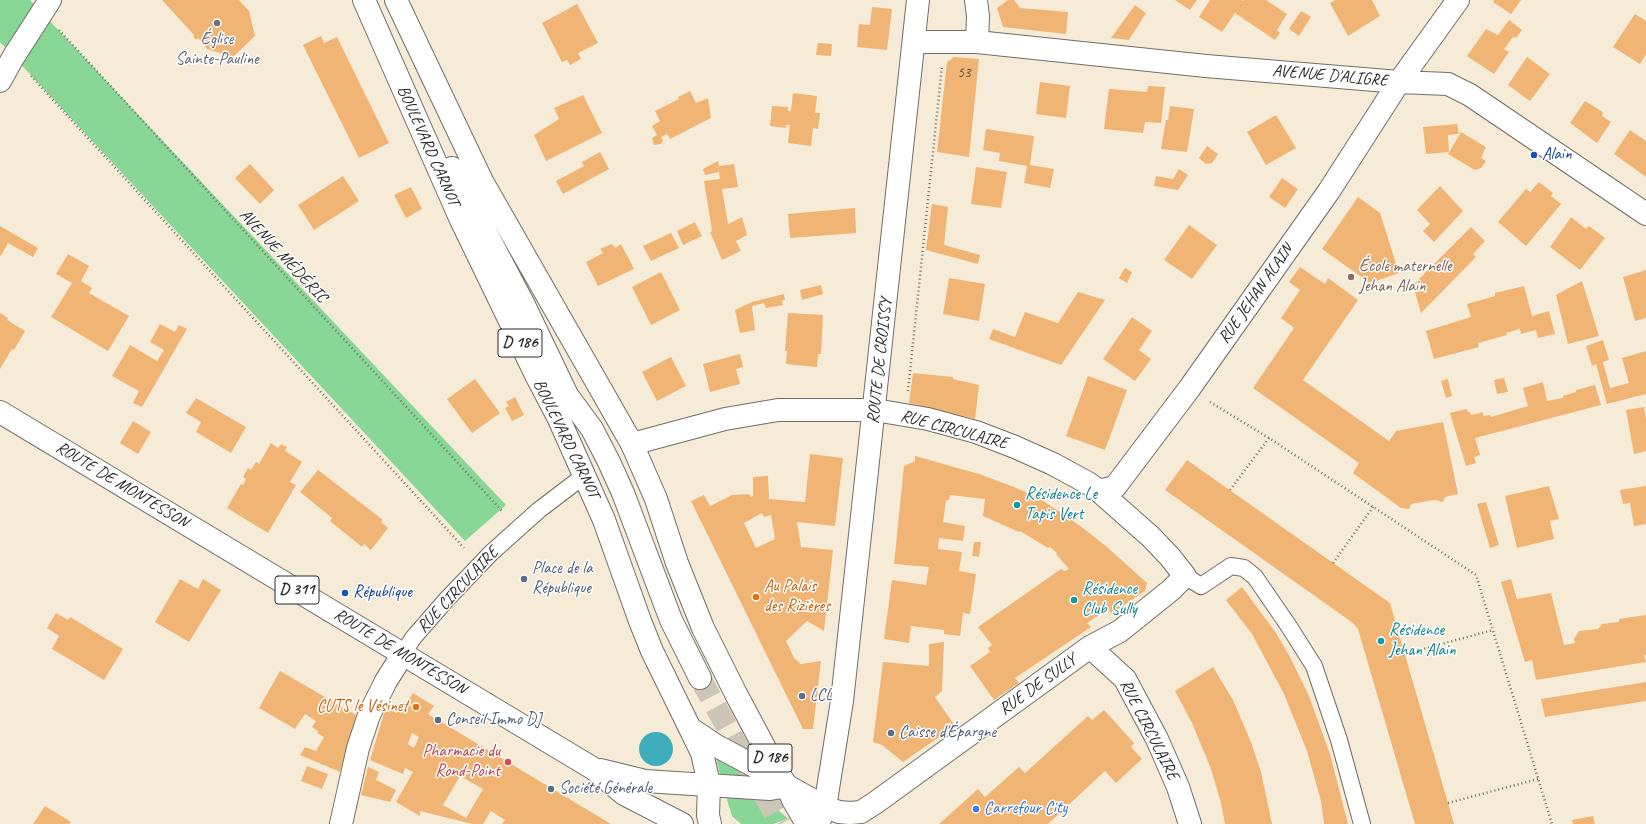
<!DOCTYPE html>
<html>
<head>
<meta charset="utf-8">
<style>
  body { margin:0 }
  canvas { display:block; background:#f5ebd7 }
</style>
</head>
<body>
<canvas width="1646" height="824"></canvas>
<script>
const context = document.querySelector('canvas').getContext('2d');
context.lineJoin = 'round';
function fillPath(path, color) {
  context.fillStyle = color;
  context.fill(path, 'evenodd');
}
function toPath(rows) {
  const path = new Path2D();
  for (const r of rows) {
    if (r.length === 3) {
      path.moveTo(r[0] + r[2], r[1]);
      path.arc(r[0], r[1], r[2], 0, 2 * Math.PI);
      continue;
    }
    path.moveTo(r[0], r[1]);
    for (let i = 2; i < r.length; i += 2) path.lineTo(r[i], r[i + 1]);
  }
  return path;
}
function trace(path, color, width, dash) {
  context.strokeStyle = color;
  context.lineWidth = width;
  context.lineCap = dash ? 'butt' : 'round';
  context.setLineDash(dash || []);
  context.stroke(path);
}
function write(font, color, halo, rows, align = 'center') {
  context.font = font + ' Caveat,sans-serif';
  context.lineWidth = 3;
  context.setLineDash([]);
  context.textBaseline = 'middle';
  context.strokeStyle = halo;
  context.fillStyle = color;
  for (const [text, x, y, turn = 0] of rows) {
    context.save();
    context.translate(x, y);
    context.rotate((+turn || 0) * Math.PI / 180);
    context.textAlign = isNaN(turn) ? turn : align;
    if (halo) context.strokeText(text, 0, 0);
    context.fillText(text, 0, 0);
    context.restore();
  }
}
fillPath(toPath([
  [0,0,30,0,506,505,465,541,0,42],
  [715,753,758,779,720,775],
  [735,794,759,800,775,807,786,817,787,819,773,824,741,824,732,816,727,800,728,796]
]), '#88d796');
fillPath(toPath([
  [656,749,17]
]), '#3eadbb');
fillPath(toPath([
  [162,0,239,0,249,11,255,36,233,57,207,49,198,38,196,40,193,36,194,35],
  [1008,0,1014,0,1020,8,1068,12,1066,34,1003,27,997,8],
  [1175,0,1197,0,1190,10],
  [1210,0,1241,0,1243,1,1244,0,1266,0,1287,14,1277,30,1280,33,1275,40,1235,13,1222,32,1199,17],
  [1336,0,1372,0,1380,16,1348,36,1330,3],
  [1494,0,1521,0,1511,14,1493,2],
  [577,4,598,43,578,53,581,59,570,65,567,60,562,62,542,23],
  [1135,5,1146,13,1129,40,1111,38],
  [872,7,892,9,887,50,857,47,859,24,870,25],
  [1301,11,1311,17,1299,36,1289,29],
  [1635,14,1646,21,1646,54,1640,64,1613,47],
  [1509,20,1522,30,1516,38,1513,37,1504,49,1509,52,1494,74,1467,56,1486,29,1498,35],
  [321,36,324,43,337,37,389,143,359,158,303,45],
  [818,43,832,44,831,56,816,55],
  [954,57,979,59,969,157,937,152,947,62],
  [1527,57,1550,74,1530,101,1508,85],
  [1040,82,1070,86,1066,118,1036,114],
  [1148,86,1165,87,1161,123,1145,122,1143,133,1104,129,1109,89,1147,92],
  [690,91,696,103,708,98,711,118,670,139,667,134,661,137,663,140,661,144,654,145,652,138,657,135,652,126,660,121,655,111,679,99,678,97],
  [793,93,817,96,815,113,820,113,818,129,813,128,811,146,788,143,790,125,786,125,786,128,770,126,772,106,788,107,788,111,791,111],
  [583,95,602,133,546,161,534,135,559,119,554,108],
  [1585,101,1603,112,1602,116,1611,122,1597,143,1570,123],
  [1170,106,1194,109,1187,152,1161,149,1166,120,1168,120],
  [1276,115,1296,148,1266,165,1247,132],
  [1457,124,1459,134,1448,135,1449,152,1426,154,1423,127],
  [986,129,1034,136,1030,165,1054,169,1050,188,1024,183,1027,166,999,161,1000,153,983,150],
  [1630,130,1646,141,1646,177,1614,154],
  [1461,132,1486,147,1481,158,1486,161,1481,168,1475,170,1448,154],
  [1207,146,1218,154,1212,163,1206,164,1199,158],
  [600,152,609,169,563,194,556,181,584,166,582,162],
  [718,161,719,166,734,164,738,187,722,189,728,224,742,217,747,235,736,241,741,251,722,260,710,232,712,231,704,181,720,179,719,172,705,175,703,169],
  [250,164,274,190,260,204,235,178],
  [976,167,1007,172,1001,208,971,204],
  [1179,169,1188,175,1178,190,1154,186,1156,176,1173,179],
  [343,176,359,201,314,230,298,205],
  [1282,178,1298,189,1285,208,1269,197],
  [1539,182,1553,193,1551,196,1561,204,1526,246,1498,222,1526,189,1530,192],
  [1440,186,1463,211,1434,242,1423,231,1430,224,1417,210],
  [411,187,422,209,406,218,394,195],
  [1358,197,1380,213,1399,273,1370,283,1322,249],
  [932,204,948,207,944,245,980,255,978,264,926,250],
  [855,208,856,233,790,238,788,214],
  [1571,217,1586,229,1589,226,1605,238,1580,270,1550,247],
  [695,222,702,236,683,245,677,231],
  [1189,225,1217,245,1192,279,1164,260],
  [0,226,38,248,33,257,8,243,1,256,0,255],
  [1471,227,1485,241,1473,254,1476,257,1421,313,1413,285],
  [671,233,679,248,651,261,643,246],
  [612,244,615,248,621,244,634,269,598,286,586,262,603,253,600,249],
  [68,254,89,266,81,281,92,288,89,293,129,316,108,351,51,317,72,283,56,274],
  [1300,267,1325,284,1328,278,1358,300,1303,380,1389,441,1396,431,1443,422,1458,494,1445,497,1443,502,1434,500,1411,504,1409,509,1401,508,1353,473,1359,463,1253,388,1294,328,1281,318,1300,290,1289,282],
  [1125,268,1132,272,1127,283,1119,278],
  [1646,270,1646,318,1635,321,1623,277],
  [661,272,680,310,651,325,632,287],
  [949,278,985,284,979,321,943,314],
  [1582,281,1599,336,1568,344,1556,295],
  [821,285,823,294,802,300,800,290],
  [1524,286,1532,316,1549,311,1555,334,1538,338,1536,330,1521,334,1520,329,1506,333,1507,335,1478,343,1479,347,1434,359,1426,331,1471,317,1467,304,1495,296,1495,293],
  [1078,292,1105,300,1061,365,989,339,993,329,1015,337,1025,312,1058,323],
  [784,294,785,300,782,300,783,305,766,308,764,303,752,306,755,330,740,333,735,310,752,302],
  [0,313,8,318,7,320,25,331,14,350,12,349,0,369],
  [788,313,823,315,821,354,818,354,817,367,786,364,787,351,785,351],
  [1132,317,1152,331,1139,350,1151,359,1135,381,1103,359],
  [160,324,175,332,179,325,187,329,142,407,133,403,139,391,112,376,130,345,157,361,164,350,150,342],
  [1603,340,1609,360,1603,362,1610,388,1629,383,1622,358,1646,351,1646,394,1607,404,1596,364,1592,366,1586,346],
  [740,354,743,367,736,369,740,384,710,392,703,364],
  [671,357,686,386,657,401,642,372],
  [913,373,953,377,953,379,979,385,975,419,909,403],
  [1088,376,1127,390,1105,450,1066,436],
  [1504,378,1508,392,1497,394,1494,380],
  [475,379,500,413,472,433,447,399],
  [1448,379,1452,396,1446,398,1441,381],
  [1543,382,1547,401,1563,398,1563,396,1576,392,1576,390,1595,385,1601,405,1475,438,1480,455,1474,457,1476,463,1466,466,1450,413,1467,409,1468,412,1470,412,1471,415,1483,412,1483,416,1490,415,1491,417,1528,406,1523,388],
  [515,397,524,415,512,421,505,408,509,406,506,402],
  [196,398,246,427,231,453,196,432,201,422,186,413],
  [1644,407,1646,419,1646,451,1634,454,1626,410],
  [133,421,151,432,138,454,120,443],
  [271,443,278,448,281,444,287,447,285,451,302,462,290,482,296,485,268,533,227,508,241,484,243,485,246,479,243,477,248,468,251,470,256,462,259,464],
  [810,454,843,458,835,526,797,522,801,547,833,550,824,631,807,621,786,641,794,658,801,664,821,661,813,729,803,729,691,501,704,495,710,506,732,495,749,494,751,497,753,496,753,477,768,476,769,499,805,502],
  [762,513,764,517,771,515,775,539,756,548,744,523],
  [915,456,979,474,1014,487,1039,498,1079,525,1107,547,1147,583,1145,591,1111,614,1108,609,1087,623,1091,627,1015,678,1019,683,994,700,970,666,990,652,988,648,992,645,978,627,1061,569,1065,571,1069,569,1056,554,1057,553,1050,547,1048,548,1020,531,1019,532,983,516,985,499,950,495,949,500,946,500,943,522,965,526,963,541,939,538,938,549,962,552,959,571,976,574,970,614,963,613,960,636,944,634,944,630,911,626,909,643,884,639,892,580,926,585,929,567,894,564,904,466,915,461],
  [1187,460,1390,603,1454,824,1415,824,1358,629,1353,623,1165,490],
  [318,470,383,520,381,522,388,528,371,550,364,544,362,547,330,521,332,518,300,492],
  [1549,486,1559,519,1550,521,1554,539,1517,548,1505,496],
  [1646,486,1646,524,1634,526,1630,503,1623,504,1620,490],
  [1486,502,1499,545,1490,548,1477,504],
  [974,542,981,542,979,557,972,556],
  [180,579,198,589,203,579,221,590,189,642,155,622],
  [1511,579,1517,599,1551,593,1564,645,1575,643,1574,639,1579,631,1598,629,1602,624,1619,622,1619,619,1646,615,1646,655,1644,655,1646,662,1536,680,1532,660,1525,662,1501,582],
  [1242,587,1276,633,1290,657,1309,696,1330,754,1348,824,1324,824,1321,801,1307,751,1284,694,1252,634,1226,600],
  [56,613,68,620,70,617,123,649,104,680,52,649,59,636,47,628],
  [944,642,942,691,935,697,955,726,903,762,882,745,873,742,883,662,929,666,929,644],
  [1213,667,1233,700,1251,742,1261,772,1272,824,1225,824,1221,803,1211,769,1192,723,1175,691],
  [280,671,356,715,340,772,300,755,305,747,316,751,324,737,317,733,318,731,312,727,316,721,305,714,295,729,259,708],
  [1646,682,1646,701,1545,717,1541,699],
  [413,693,434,706,428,714,611,824,502,824,505,820,491,811,483,824,472,824,420,811,420,816,396,802,413,772,405,768,403,774,370,760,386,707,407,702],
  [412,733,419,737,414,748,408,744],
  [460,776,483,789,466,818,443,805],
  [1104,710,1134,743,1131,747,1142,759,1116,783,1105,771,1048,824,939,824,978,789,985,797,1019,767,1025,773,1088,716,1092,720],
  [307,766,328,774,322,789,301,781],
  [368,767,379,772,376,780,396,790,390,802,361,795],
  [45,806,71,822,69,824,33,824],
  [1593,816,1595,824,1573,824,1572,820]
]), '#f0b574');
trace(toPath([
  [700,678,765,797,781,824]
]), '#cdc5b5', 22, [22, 11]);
const lane = toPath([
  [1185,576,1201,586,1231,566,1244,568,1255,577,1288,625,1314,666,1339,740,1362,824],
  [403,654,413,638,447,599,491,553,539,510,585,475]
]);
const street = toPath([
  [976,0,978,16,977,42],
  [914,42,977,42,1206,66,1399,82,1448,84,1470,95,1646,214],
  [0,81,14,56,50,0],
  [632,444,725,419,778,410,875,410,928,419,976,432,1015,447,1053,464,1088,483,1099,491,1151,537,1170,557,1185,576,1171,590,1120,631,1090,647,875,803,861,812,850,813,839,812,825,807],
  [1099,491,1115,487,1189,389,1329,191,1399,82,1458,0],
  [1090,647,1125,679,1157,739,1178,787,1190,824],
  [341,824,358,748,369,715,386,681,403,654]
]);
const secondary = toPath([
  [787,786,825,807],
  [818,824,825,807,842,701,918,0]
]);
const primary = toPath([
  [364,0,461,220,537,377,559,419,604,520,640,621,652,651,702,753,709,784,708,815,710,824],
  [396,0,489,196],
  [452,168,523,303,567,395,592,429,609,462,623,493,671,620,700,678],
  [483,183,632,444,656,499,677,563,703,628,736,694,778,773,787,786,793,800,807,824],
  [0,412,594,769,624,794,682,824],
  [691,729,715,745,758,768,783,784],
  [600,770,645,781,770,789,787,786]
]);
trace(lane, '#726e67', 18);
trace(street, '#726e67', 24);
trace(secondary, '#726e67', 24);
trace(primary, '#726e67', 24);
trace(toPath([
  [59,30,503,512],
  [31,76,464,548],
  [908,391,942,66],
  [1210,402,1269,438,1476,575,1552,824],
  [1230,490,1269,438],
  [1333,563,1373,507],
  [1405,654,1493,630],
  [1448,803,1538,779]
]), '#726e67', 2.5, [1, 3]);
trace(lane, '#fff', 16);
trace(street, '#fff', 22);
trace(secondary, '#fff', 22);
trace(primary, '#fff', 22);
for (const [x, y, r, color] of [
  [217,23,4,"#6b7280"],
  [1534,155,4,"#1a4fb4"],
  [1351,277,4,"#8d6e63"],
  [1017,505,4,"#0f9aa8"],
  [524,579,4,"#5c6f8a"],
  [345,593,4,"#1a4fb4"],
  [756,597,4,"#e8710a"],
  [1074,600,4,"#0f9aa8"],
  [1381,641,4,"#0f9aa8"],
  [802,696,4,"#5c6f8a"],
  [416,707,4,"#e8710a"],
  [438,720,4,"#5c6f8a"],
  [891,733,4,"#5c6f8a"],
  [508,762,4,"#e0444e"],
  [551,789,4,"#5c6f8a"],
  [976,809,4,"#3f7fe0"]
]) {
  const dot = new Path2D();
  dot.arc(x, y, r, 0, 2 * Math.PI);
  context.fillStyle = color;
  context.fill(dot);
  trace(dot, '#fff', 1.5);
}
write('15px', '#5c4e3d', null, [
  ["53",964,73]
]);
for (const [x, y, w] of [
  [520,343,44],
  [297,590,44],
  [770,758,44]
]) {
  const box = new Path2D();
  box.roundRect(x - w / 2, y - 14, w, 28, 3);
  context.fillStyle = '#fff';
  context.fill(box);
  trace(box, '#2b2b2b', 1);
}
write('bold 16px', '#2b2b2b', null, [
  ["D 186",520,343],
  ["D 311",297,590],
  ["D 186",770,758]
]);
write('17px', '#5b616d', '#fff', [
  ["Église",217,40],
  ["Sainte-Pauline",217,60]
]);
write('17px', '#2b2b2b', '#fff', [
  ["AVENUE D'ALIGRE",1330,76,5],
  ["BOULEVARD CARNOT",428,146,66],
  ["AVENUE MÉDÉRIC",283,256,47],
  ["RUE JEHAN ALAIN",1256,294,-55],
  ["ROUTE DE CROISSY",880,361,-84],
  ["RUE CIRCULAIRE",954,430,15],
  ["BOULEVARD CARNOT",566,439,64],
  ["ROUTE DE MONTESSON",122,485,31],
  ["RUE CIRCULAIRE",458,590,-47],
  ["ROUTE DE MONTESSON",400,652,31],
  ["RUE DE SULLY",1038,685,-36],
  ["RUE CIRCULAIRE",1149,730,63]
]);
write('17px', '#164399', '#fff', [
  ["Alain",1542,155],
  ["République",353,593]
], 'left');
write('17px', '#785e54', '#fff', [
  ["École maternelle",1359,267],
  ["Jehan Alain",1359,287]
], 'left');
write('17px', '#0d838f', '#fff', [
  ["Résidence Le",1025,495],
  ["Tapis Vert",1025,515],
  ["Résidence",1082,590],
  ["Club Sully",1082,610],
  ["Résidence",1389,631],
  ["Jehan Alain",1389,651]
], 'left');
write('17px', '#4e5e75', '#fff', [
  ["Place de la",532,569],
  ["République",532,589],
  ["LCL",810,696],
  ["Conseil Immo DJ",446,720],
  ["Caisse d'Épargne",899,733],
  ["Société Générale",559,789]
], 'left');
write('17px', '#c56008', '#fff', [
  ["Au Palais",764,587],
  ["des Rizières",764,607],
  ["CUTS le Vésinet",408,707,"right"]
], 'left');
write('17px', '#be3a42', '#fff', [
  ["Pharmacie du",500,752],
  ["Rond-Point",500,772]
], 'right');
write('17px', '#366cbe', '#fff', [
  ["Carrefour City",984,809]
], 'left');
</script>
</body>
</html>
